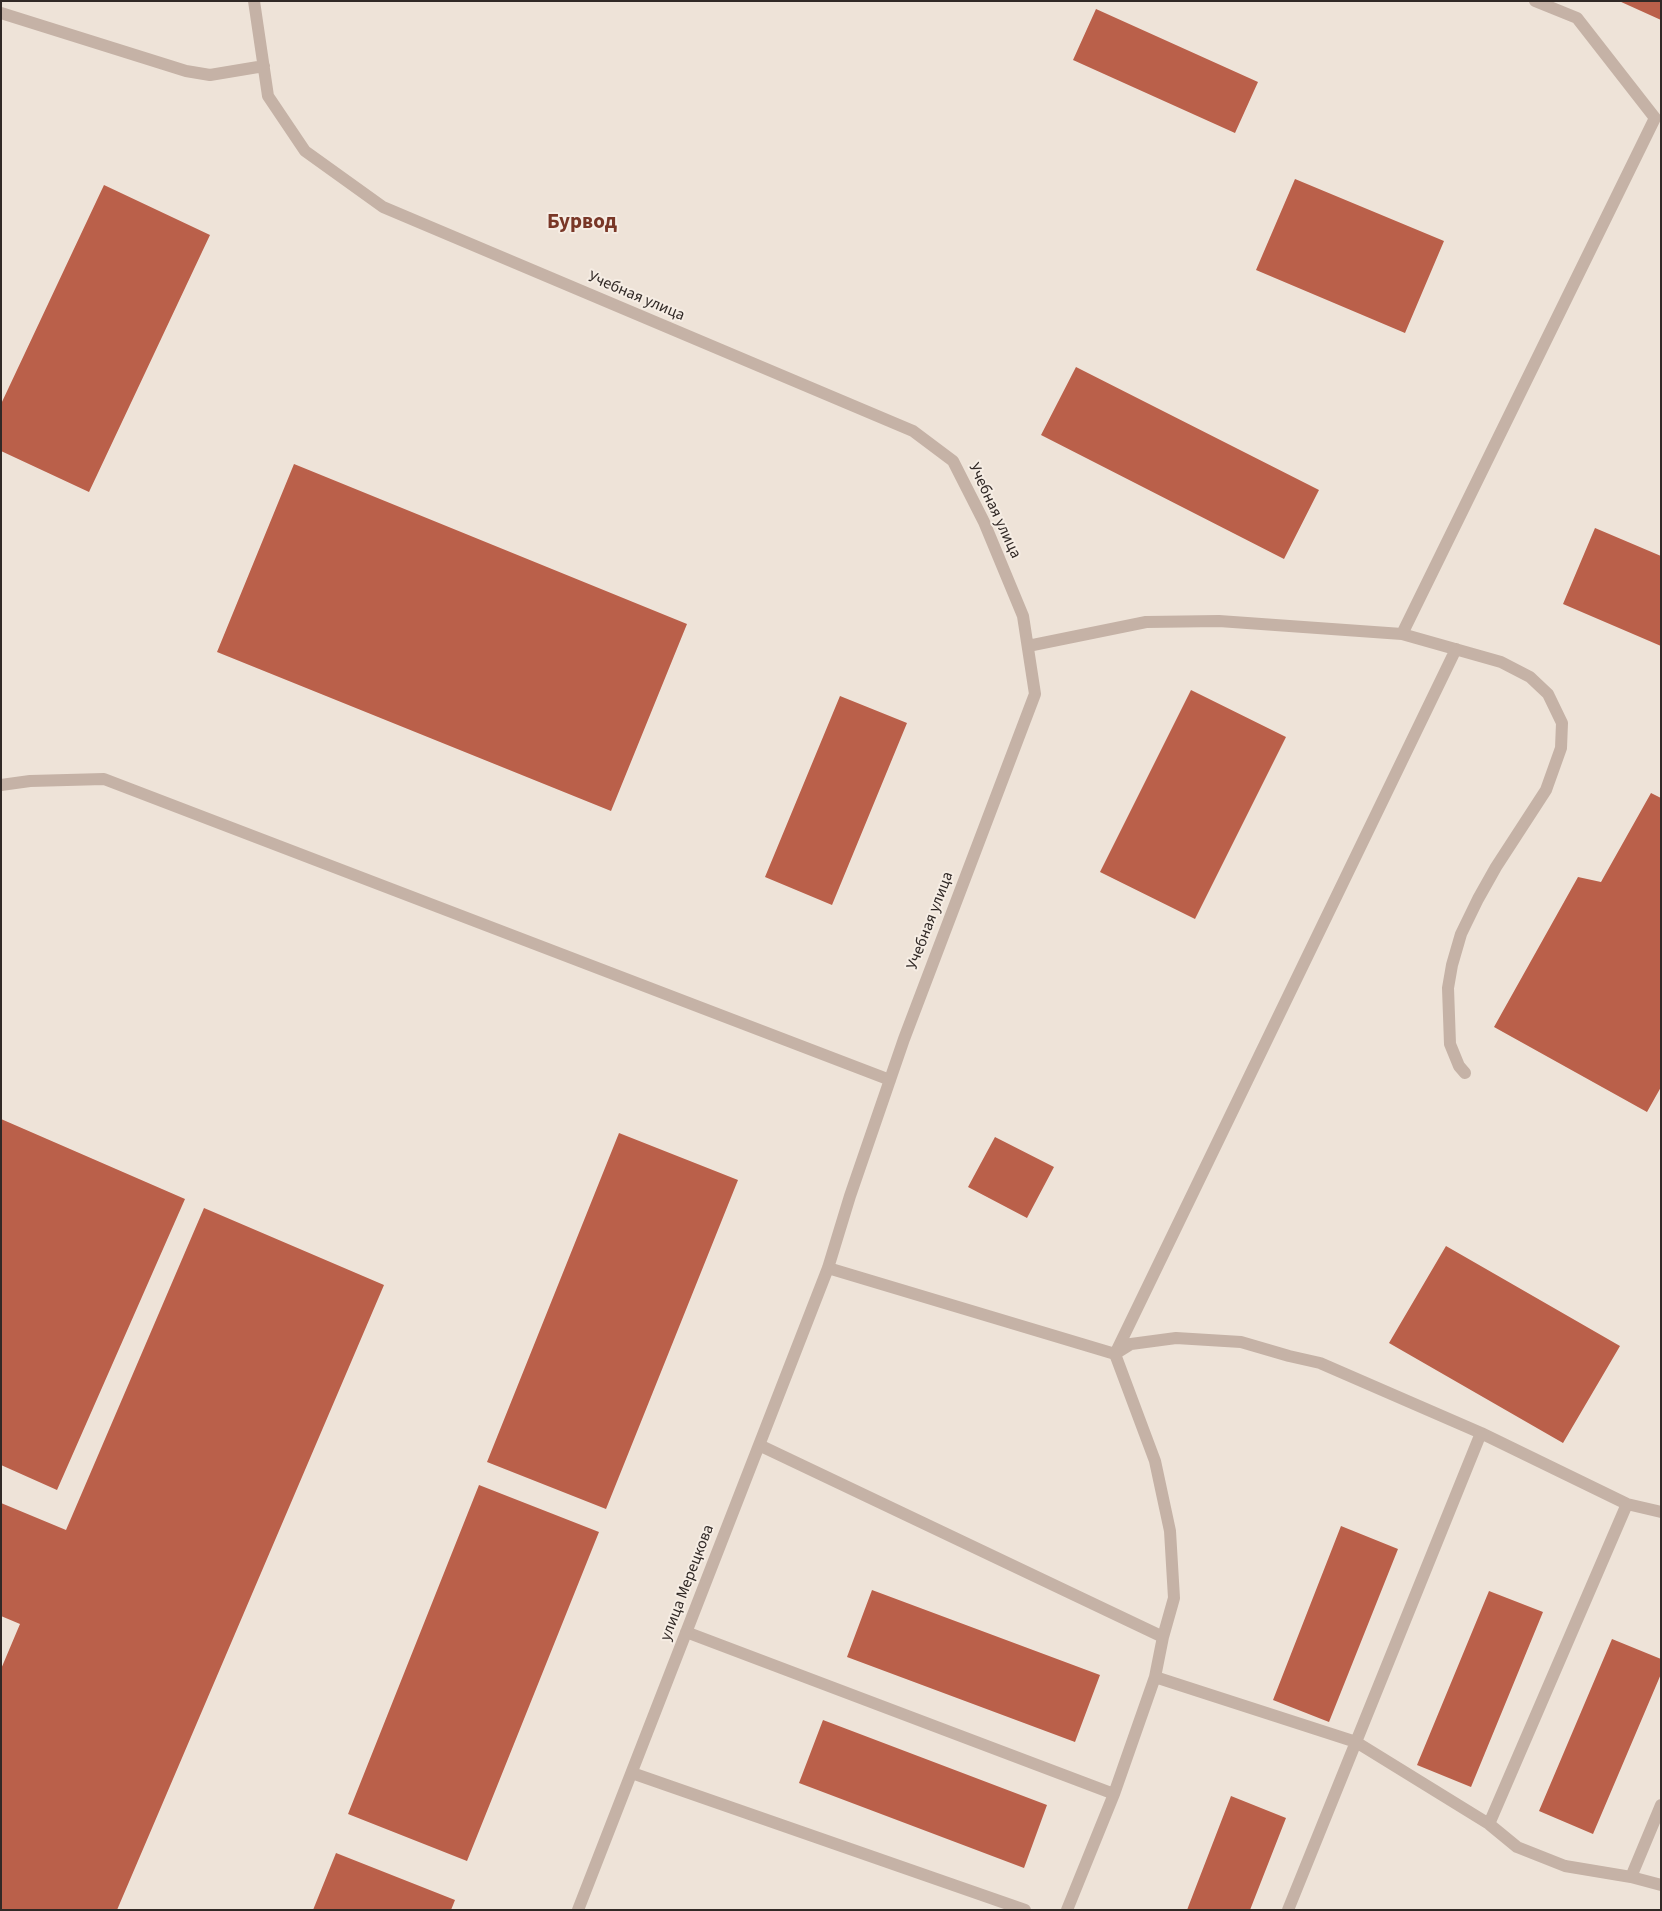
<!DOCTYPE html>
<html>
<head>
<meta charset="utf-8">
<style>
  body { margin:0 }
  #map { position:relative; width:1662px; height:1911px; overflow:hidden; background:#eee3d8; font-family:"Source Sans 3",sans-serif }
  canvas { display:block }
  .frame { position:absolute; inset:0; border:2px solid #312926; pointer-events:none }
</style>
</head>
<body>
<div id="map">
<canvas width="1662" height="1911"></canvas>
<div class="frame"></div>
</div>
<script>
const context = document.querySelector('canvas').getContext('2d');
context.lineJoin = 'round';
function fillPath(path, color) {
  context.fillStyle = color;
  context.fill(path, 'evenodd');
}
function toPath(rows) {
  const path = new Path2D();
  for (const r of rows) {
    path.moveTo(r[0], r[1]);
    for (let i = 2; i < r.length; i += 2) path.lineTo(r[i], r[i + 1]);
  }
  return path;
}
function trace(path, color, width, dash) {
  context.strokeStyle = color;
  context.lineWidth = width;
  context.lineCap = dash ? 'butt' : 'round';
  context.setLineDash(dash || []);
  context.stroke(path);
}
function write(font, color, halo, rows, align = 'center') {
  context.font = font + ' "Source Sans 3",sans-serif';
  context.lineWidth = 4;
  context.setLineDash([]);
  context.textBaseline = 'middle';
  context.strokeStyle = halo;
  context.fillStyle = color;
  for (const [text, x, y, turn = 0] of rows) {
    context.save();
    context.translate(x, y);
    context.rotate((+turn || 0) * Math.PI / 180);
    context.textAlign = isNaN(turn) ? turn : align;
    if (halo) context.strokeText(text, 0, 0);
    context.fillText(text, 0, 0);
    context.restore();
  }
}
fillPath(toPath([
  [1619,1,1661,1,1661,20],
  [1096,9,1258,82,1235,133,1073,60],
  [1295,179,1444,241,1405,333,1256,270],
  [104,185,210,235,89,492,1,451,1,404],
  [1076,367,1319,490,1284,559,1041,435],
  [294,464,687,624,611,811,217,652],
  [1595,528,1661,556,1661,646,1563,604],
  [1191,690,1286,737,1195,919,1100,872],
  [840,696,907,723,832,905,765,877],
  [1651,793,1661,798,1661,1087,1647,1112,1494,1027,1578,877,1601,882],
  [1,1119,185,1199,57,1490,1,1465],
  [619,1133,738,1180,606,1509,487,1462],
  [995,1137,1054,1167,1027,1218,968,1187],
  [204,1208,384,1285,117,1910,1,1910,1,1669,20,1624,1,1616,1,1503,66,1530],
  [1446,1246,1620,1346,1563,1443,1389,1343],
  [479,1485,599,1532,467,1861,348,1814],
  [1341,1526,1398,1549,1329,1722,1273,1700],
  [872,1590,1100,1675,1075,1742,847,1657],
  [1489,1591,1543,1612,1471,1787,1417,1765],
  [1612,1639,1661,1659,1661,1674,1593,1834,1539,1811],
  [823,1720,1047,1805,1024,1868,799,1783],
  [1231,1796,1286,1818,1250,1910,1187,1910],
  [336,1853,455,1900,451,1910,313,1910]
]), '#ba604a');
trace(toPath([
  [254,1,268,96,305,151,383,207,913,431,953,461,984,522,1023,616,1035,694,904,1039,850,1196,828,1268,578,1910],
  [1,13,186,71,210,75,264,66],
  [1402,634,1655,118,1577,18,1535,1],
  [1028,646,1146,622,1219,621,1402,634,1501,662,1530,677,1548,694,1562,723,1561,748,1546,790,1496,867,1478,899,1461,934,1452,965,1448,988,1450,1044,1459,1066,1465,1073],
  [1,785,30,781,104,779,890,1080],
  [828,1268,1115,1354,1131,1344,1176,1338,1241,1342,1289,1356,1320,1363,1481,1433,1627,1504,1661,1512],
  [759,1445,1163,1637],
  [686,1632,1114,1794],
  [1155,1677,1356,1742,1489,1824,1517,1847,1565,1866,1631,1877,1661,1885],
  [632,1773,1025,1910],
  [1489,1824,1627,1504],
  [1631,1877,1661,1805],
  [1067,1910,1114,1794,1155,1677,1163,1637,1174,1598,1170,1531,1155,1461,1115,1354,1456,649],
  [1288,1910,1481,1433]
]), '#c5b2a6', 12);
write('16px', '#312926', '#f6ede4', [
  ["Учебная улица",636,297,23],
  ["Учебная улица",994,511,65],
  ["Учебная улица",931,921,-69],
  ["улица Мерецкова",688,1583,-69]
]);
write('bold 21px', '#793727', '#f6ede4', [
  ["Бурвод",582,223]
]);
</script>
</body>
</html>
